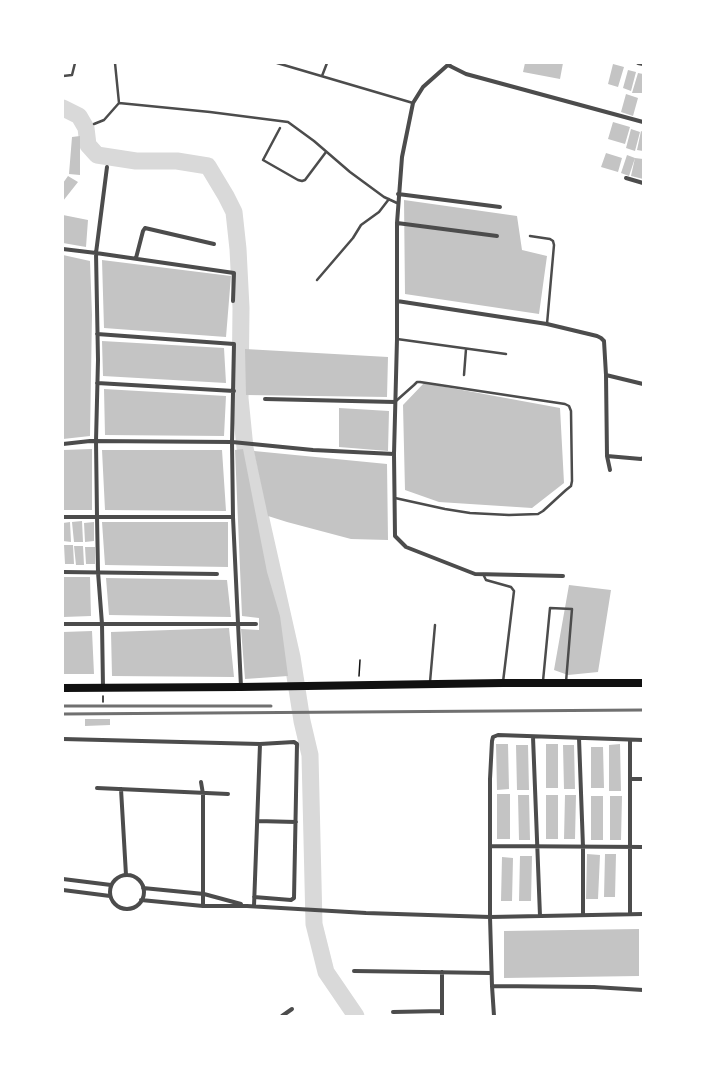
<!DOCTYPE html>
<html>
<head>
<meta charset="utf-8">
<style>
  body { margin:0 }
  #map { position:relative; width:706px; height:1079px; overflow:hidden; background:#fff; font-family:"Fira Sans Condensed",sans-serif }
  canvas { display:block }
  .frame { position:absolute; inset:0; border:64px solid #fff; pointer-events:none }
</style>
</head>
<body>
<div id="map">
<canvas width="706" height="1079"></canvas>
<div class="frame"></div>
</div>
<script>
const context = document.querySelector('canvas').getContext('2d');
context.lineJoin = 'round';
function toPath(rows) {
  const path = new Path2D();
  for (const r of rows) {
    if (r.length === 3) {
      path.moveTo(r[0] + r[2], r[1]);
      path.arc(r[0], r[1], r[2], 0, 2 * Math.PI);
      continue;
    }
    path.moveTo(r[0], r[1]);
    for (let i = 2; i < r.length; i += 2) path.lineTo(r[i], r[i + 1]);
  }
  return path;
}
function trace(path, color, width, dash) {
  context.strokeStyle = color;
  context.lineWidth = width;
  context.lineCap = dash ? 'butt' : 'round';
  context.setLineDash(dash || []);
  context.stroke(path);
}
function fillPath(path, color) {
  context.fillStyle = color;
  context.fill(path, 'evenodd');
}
trace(toPath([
  [63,108,79,116,86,128,88,145,97,155,136,161,177,161,208,166,226,196,234,212,238,249,241,308,240,398,245,448,292,657,302,721,310,755,314,924,326,972,356,1016]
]), '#d9d9d9', 17);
fillPath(toPath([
  [525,63,563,63,560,79,523,72],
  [613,64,624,67,618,87,608,84],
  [628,70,636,72,631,91,623,88],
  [638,73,643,74,643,93,632,93],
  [626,94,638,98,633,116,621,112],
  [613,122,630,127,625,144,608,139],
  [631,129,640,132,635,151,626,148],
  [641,131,643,132,643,151,637,150],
  [80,136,80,175,69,174,72,137],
  [606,153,622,158,618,172,601,167],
  [627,155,635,158,629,176,621,173],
  [635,158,643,159,643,179,631,176],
  [68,176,78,182,63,201,63,183],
  [404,200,517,216,522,250,547,256,539,314,405,294],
  [63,215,88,220,86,247,63,243],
  [63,255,90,261,92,315,90,436,63,439],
  [102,260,231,276,226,337,104,328],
  [102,341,224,348,226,383,103,376],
  [245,349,388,357,387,397,246,395],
  [424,383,560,408,564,483,532,508,439,502,405,490,403,405],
  [104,389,226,396,224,436,105,435],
  [339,408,389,411,388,451,339,447],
  [92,449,92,510,63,510,63,450],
  [243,449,267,572,280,616,288,676,245,679,241,629,259,630,259,618,242,616,235,450],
  [102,450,222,450,226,511,105,510],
  [254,451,387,464,388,540,351,539,287,522,268,516],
  [82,521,83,542,74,542,72,522],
  [70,522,71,542,63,541,63,523],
  [94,522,94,541,85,542,84,523],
  [102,522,228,522,228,567,105,565],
  [64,545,73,545,74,564,65,564],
  [74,546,83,546,84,565,76,565],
  [85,547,95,547,95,564,86,564],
  [63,577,90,577,91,616,63,617],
  [106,578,227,580,231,617,109,615],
  [569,585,611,590,598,672,568,675,554,670],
  [229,628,234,677,112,676,111,632],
  [92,631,94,674,63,674,63,632],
  [85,719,110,719,110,725,85,726],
  [496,744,508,744,509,789,497,790],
  [546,744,558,744,558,788,546,788],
  [620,744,621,791,609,791,609,745],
  [516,745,528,745,529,790,517,790],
  [563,745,574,745,575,789,564,789],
  [591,747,603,747,604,788,591,788],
  [497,794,510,794,510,839,497,839],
  [518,795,529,795,530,840,519,840],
  [546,795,558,795,558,839,546,839],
  [565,795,576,795,575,839,564,839],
  [591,796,603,796,603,840,591,840],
  [610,796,622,796,621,840,610,840],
  [587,854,600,855,598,899,586,899],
  [605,854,616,854,615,897,604,897],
  [520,856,532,856,531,901,519,901],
  [502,857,513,858,512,901,501,901],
  [639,929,639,976,504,978,504,931]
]), '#c4c4c4');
trace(toPath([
  [359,676,360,660],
  [103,702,103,696]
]), '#111', 1.5);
trace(toPath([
  [115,63,119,103,210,112,288,122,314,141,350,172,384,197,397,203],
  [277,63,413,103],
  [63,76,72,75,75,63],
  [322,76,327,63],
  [94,124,104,120,119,103],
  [280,128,263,160,298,180,302,181,305,180,326,152],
  [530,236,550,239,553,241,554,245,547,324],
  [317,280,353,238,361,225,379,212,389,199],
  [397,339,506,354],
  [464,375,466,349],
  [395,498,445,509,470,513,509,515,538,514,543,511,566,490,571,486,572,481,571,411,569,406,565,404,420,382,417,382,414,385,396,401],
  [483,574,486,580,511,587,514,591,503,682],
  [543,681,550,608,572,609,566,682],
  [430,682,435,625]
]), '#4c4c4c', 2.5);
trace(toPath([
  [450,63,423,87,413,103,402,157,397,223,397,339,394,454,395,536,406,547,475,574,563,576],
  [638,63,643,64],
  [448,65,466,74,643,122],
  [626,178,643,183],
  [398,194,500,207],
  [397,223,497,236],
  [63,249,96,253,234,273,233,301],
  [136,258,143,231,145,228,214,244],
  [397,301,547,324,597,336,601,338,604,341,606,375,607,456,610,470],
  [97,334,234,344,232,442,233,517,241,687],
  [606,375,643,384],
  [97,383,234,391],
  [265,399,395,402],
  [63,444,90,441,232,442,313,450,394,454],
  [607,456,641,459,643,458],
  [63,517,233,517],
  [63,572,217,574],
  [63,624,256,624],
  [103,687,102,624,98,572,97,516,96,441,98,360,96,253,107,167],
  [533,737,540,916],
  [579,738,583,847,583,915],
  [63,739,260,744,294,742,297,744,294,898,291,900,254,897],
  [631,779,643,779],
  [201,782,203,794,203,906],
  [97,788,228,794],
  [121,789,126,875],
  [257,821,296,822],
  [491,846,643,847],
  [127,892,17],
  [63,879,111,885],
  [143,888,204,894,241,904],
  [63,890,110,896],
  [141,900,203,906,247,906,366,913,490,917,643,914],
  [254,906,260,744],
  [630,914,630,740],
  [354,971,491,973],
  [442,972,442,1016],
  [492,986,594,987,643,990],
  [393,1012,442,1011],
  [282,1016,292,1009],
  [494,1016,492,986,490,917,490,779,492,741,493,737,498,735,643,740]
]), '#4c4c4c', 4);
trace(toPath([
  [63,688,241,687,503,683,643,683]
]), '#111', 8);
trace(toPath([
  [63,706,271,706],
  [63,714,643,710]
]), '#707070', 3);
</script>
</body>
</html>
